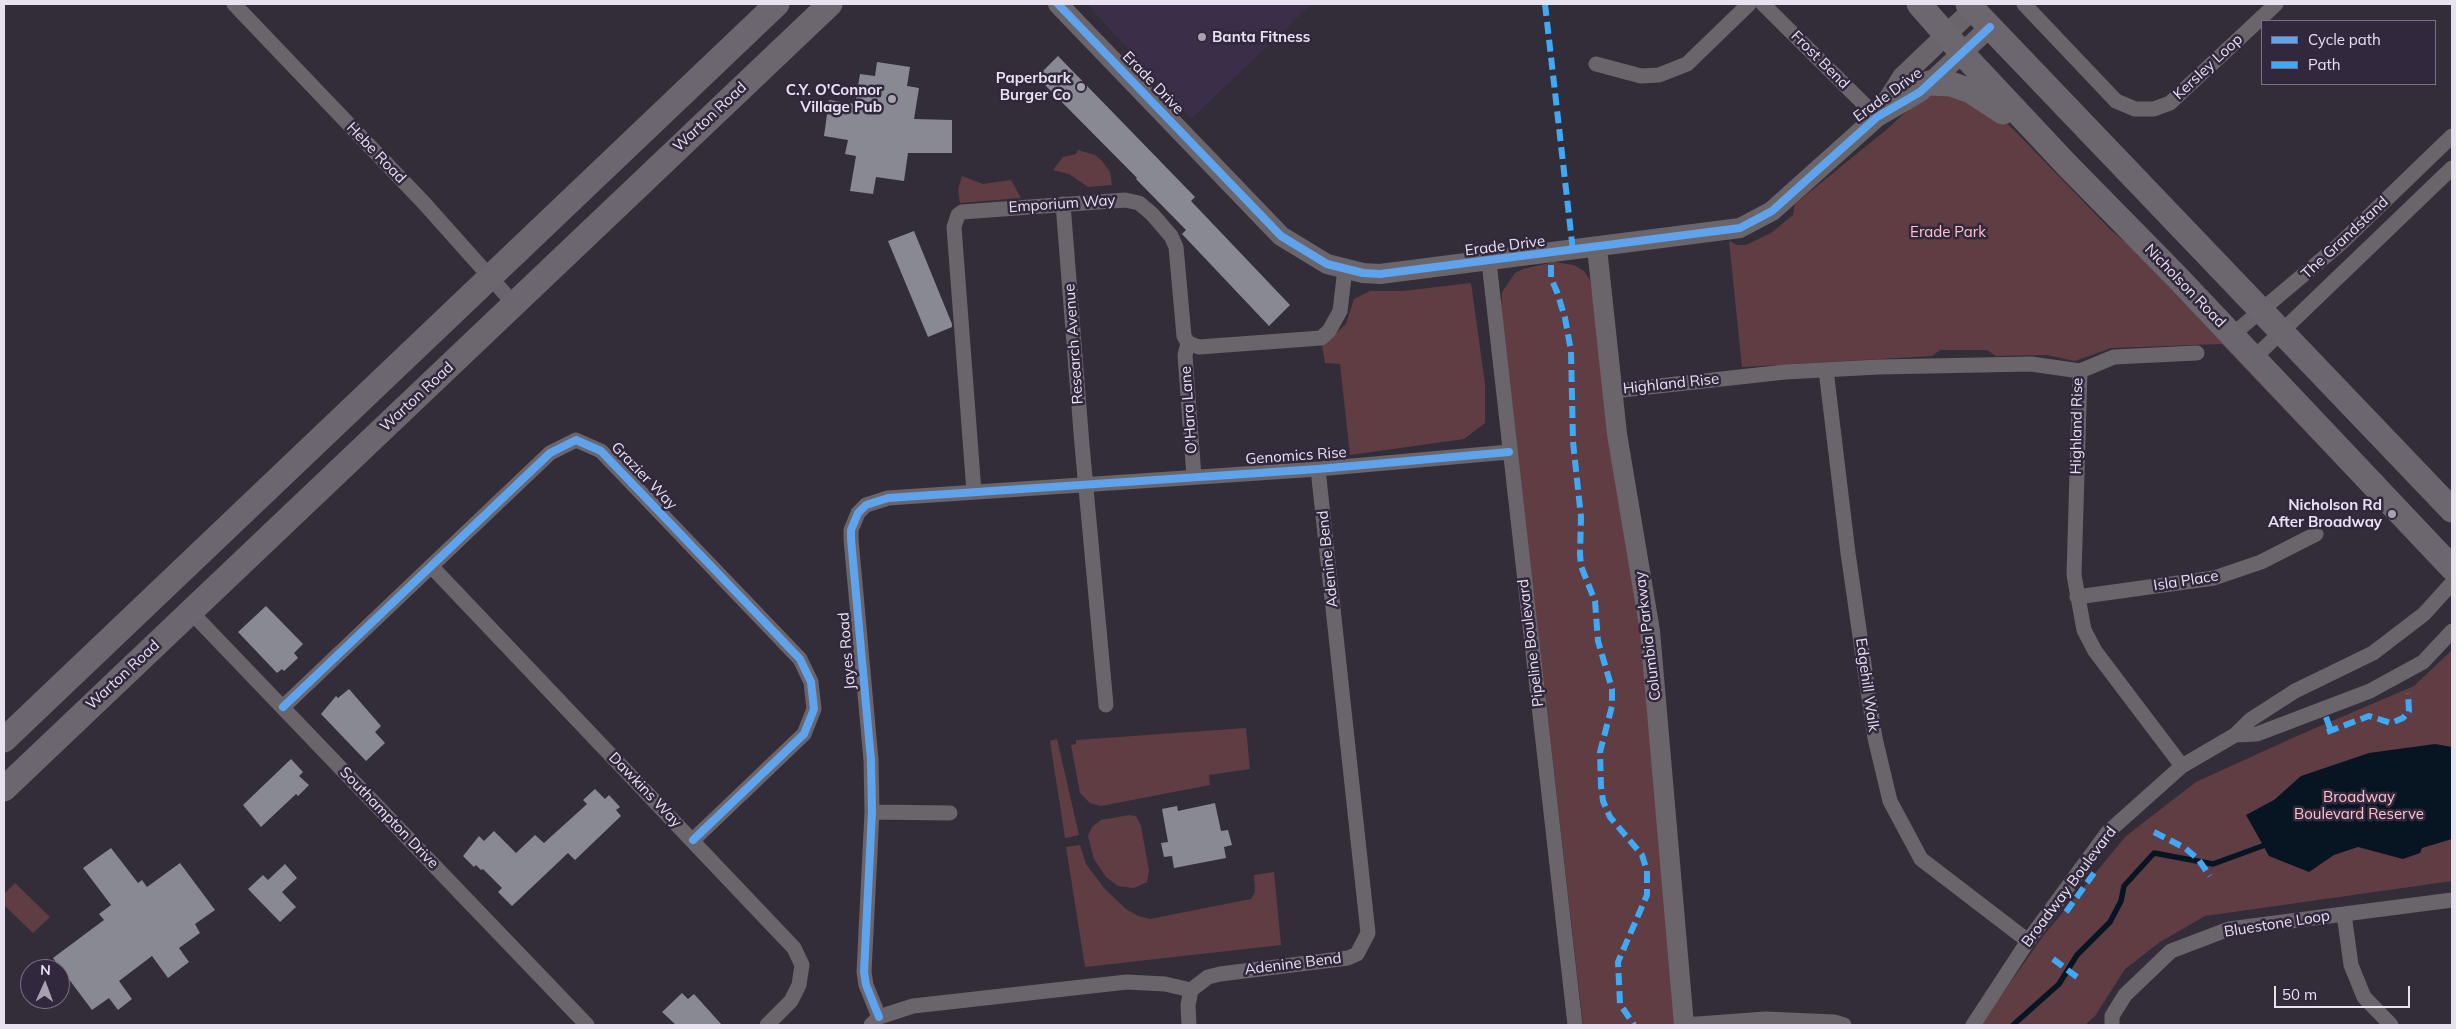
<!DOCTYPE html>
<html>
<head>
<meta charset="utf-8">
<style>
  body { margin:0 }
  #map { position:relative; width:2456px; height:1029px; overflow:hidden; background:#332d39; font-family:Mulish,sans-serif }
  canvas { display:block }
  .frame { position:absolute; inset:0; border:5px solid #e7e1f0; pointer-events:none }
  .legend { position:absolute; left:2261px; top:20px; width:175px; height:65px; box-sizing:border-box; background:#32283e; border:1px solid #7a7285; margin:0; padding:6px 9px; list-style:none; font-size:15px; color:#e7e1f0 }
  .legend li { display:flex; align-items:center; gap:10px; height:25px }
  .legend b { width:25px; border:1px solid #7a7285 }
  .north { position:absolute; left:20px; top:959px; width:50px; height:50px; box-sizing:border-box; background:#32283e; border:1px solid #7a7285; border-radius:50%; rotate:2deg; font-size:14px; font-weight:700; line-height:20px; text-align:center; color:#e7e1f0 }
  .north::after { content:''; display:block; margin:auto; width:18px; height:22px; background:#a8a2b0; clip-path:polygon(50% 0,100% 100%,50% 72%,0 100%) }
  .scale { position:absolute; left:2274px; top:986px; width:136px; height:22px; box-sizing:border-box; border:2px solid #e7e1f0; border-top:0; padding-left:6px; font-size:15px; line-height:18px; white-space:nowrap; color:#e7e1f0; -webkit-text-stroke:4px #32283e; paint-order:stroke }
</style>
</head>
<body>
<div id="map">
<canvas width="2456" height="1029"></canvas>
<div class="frame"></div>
<ul class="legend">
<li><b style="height:6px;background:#60a3ed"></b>Cycle path</li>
<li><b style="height:6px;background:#3fa9f5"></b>Path</li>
</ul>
<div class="north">N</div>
<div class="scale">50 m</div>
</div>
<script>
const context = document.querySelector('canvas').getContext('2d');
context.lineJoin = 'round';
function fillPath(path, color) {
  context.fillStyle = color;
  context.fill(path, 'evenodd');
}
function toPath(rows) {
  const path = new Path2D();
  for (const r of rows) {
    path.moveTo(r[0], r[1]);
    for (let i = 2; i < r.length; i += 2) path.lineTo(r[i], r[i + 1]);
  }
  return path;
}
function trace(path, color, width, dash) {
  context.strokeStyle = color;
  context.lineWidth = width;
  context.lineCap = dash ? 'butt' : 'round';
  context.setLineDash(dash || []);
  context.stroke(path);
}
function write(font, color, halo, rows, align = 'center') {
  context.font = font + ' Mulish,sans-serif';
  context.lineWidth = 5;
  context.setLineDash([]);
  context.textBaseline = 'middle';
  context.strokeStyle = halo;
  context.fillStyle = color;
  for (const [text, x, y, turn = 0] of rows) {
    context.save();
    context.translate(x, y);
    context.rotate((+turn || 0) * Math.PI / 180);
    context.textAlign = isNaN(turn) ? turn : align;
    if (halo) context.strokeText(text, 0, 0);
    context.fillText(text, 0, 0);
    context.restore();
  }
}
fillPath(toPath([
  [1087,4,1312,4,1191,119]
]), '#3a2e48');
fillPath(toPath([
  [1940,89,1997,115,2014,130,2111,230,2150,263,2390,511,2385,515,2222,344,2111,348,2075,361,2047,355,1996,356,1987,350,1940,350,1932,356,1742,367,1729,241,1737,245,1746,245,1771,233,1793,215,1795,204,1886,130,1922,97],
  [1078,150,1095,155,1102,161,1110,172,1112,185,1088,187,1069,174,1053,170,1063,157,1076,154],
  [962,176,983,184,1011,180,1021,198,960,203,958,190],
  [1554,262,1574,265,1584,271,1590,280,1643,646,1675,1025,1583,1025,1501,309,1502,292,1515,273,1523,269],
  [1471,283,1485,384,1485,423,1464,439,1350,455,1340,364,1325,363,1322,346,1346,324,1354,299,1370,291,1403,291],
  [2452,650,2452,881,2205,916,2160,942,2125,969,2095,1016,2085,1025,1980,1025,2044,935,2126,836,2196,782,2297,736,2414,686],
  [1246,728,1250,769,1209,775,1210,785,1101,806,1090,803,1080,793,1071,745,1076,744,1076,740],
  [1057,739,1079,835,1065,838,1050,741],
  [1129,815,1136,816,1141,826,1149,871,1147,882,1134,888,1118,886,1106,877,1094,859,1088,836,1092,827,1101,820],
  [1080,845,1086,864,1104,888,1126,909,1138,916,1150,919,1251,899,1255,892,1254,875,1274,872,1281,945,1085,967,1066,847],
  [15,883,50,917,33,933,4,905,4,894]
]), '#603d43');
fillPath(toPath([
  [2435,744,2452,747,2452,839,2422,848,2420,853,2403,859,2358,847,2334,855,2309,872,2269,856,2246,815,2274,800,2301,776,2369,753]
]), '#061521');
trace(toPath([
  [2013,1025,2059,984,2077,955,2110,922,2121,901,2124,886,2154,853,2213,864,2265,845]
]), '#061521', 5.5);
fillPath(toPath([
  [1058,56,1195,197,1191,201,1290,305,1269,326,1182,234,1186,230,1136,179,1137,178,1037,77],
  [877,62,910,67,907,86,919,88,914,119,952,120,952,153,908,153,904,181,876,177,873,194,850,191,856,156,845,154,848,140,824,136,829,100,855,104,860,74,875,76],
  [914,231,952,324,952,327,928,337,888,241],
  [266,606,303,644,294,653,298,658,284,671,282,669,277,673,238,632],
  [349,689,381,726,375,732,385,743,366,761,321,714,336,696,338,698],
  [291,759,303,772,299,776,309,785,298,796,296,794,261,827,243,805],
  [595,789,605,799,609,795,620,807,616,810,621,816,575,860,568,853,512,906,498,892,502,888,483,869,481,870,476,865,474,867,463,856,479,836,484,841,494,831,516,853,535,835,544,843,587,804,583,800],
  [1215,803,1221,831,1228,830,1232,845,1224,847,1226,858,1174,868,1172,856,1164,857,1161,843,1168,842,1162,809,1177,806,1178,811],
  [111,848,138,883,142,880,147,887,180,863,215,910,195,924,200,933,179,948,189,962,168,978,152,956,119,981,132,999,118,1010,109,998,92,1010,53,958,104,920,99,914,111,905,83,868],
  [285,864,297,878,282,892,296,907,280,922,248,889,263,875,268,880],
  [682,993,688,999,694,994,722,1025,676,1025,662,1012]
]), '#898994');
trace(toPath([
  [234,4,424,203,515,305],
  [1763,4,1877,117],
  [2024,4,2116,101,2135,109,2154,109,2170,103,2276,4],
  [1596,64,1641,76,1659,75,1687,64,1749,4],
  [1063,204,1082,445,1106,705],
  [1489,262,1575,1025],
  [2232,335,2340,244,2452,136],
  [1188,343,1185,355,1194,477],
  [2254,358,2452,168],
  [1826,370,1848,553,1865,671,1875,738,1890,801,1921,859,2028,941],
  [2080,371,2074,575,2084,630,2095,651,2182,766],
  [1613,391,1785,372,1878,367,2031,364,2080,371,2114,357,2197,353],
  [974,492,954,227,958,215,962,212,1125,200,1139,203,1152,214,1171,236,1176,247,1184,336,1188,343,1199,347,1321,338,1329,331,1340,311,1345,269],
  [432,567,794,948,802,965,799,985,791,1001,767,1025],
  [2077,597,2214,578,2261,562,2316,534],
  [191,612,587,1025],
  [283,707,550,453,576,440,601,451,800,659,811,682,814,709,804,734,693,840],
  [2235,735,2257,734,2370,691,2423,662,2452,631],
  [872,812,950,813],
  [2344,914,2351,965,2364,997,2391,1025],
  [1191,990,1208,977,1220,974,1348,958,1357,954,1368,933,1318,469],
  [879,1017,866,985,864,972,872,812,871,760,851,539,851,530,858,513,866,505,888,498,1318,469,1509,452],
  [871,1025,879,1017,913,1006,1127,982,1165,984,1191,990],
  [1189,1025,1188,1005,1191,990],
  [1684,1025,1766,1019,1834,1022,1844,1025],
  [1973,1025,2028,941,2108,832,2182,766,2235,735,2250,720,2295,691,2373,653,2424,614,2452,583],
  [2112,1025,2112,1016,2125,995,2171,951,2229,929,2452,900]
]), '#6a656a', 15);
trace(toPath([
  [1058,4,1281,236,1327,264,1363,273,1380,274,1740,228,1772,211,1877,117,1920,92,1990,27],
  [1878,115,1902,77,1973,9],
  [1597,248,1617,434,1650,631,1684,1025]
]), '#6a656a', 20);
trace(toPath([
  [1919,4,1962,53,2067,165,2177,277,2452,568],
  [1968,4,2452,510],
  [1930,83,1951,84,1971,91,2003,112],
  [4,740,777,4],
  [4,789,830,4]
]), '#6c666e', 25);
trace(toPath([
  [1545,4,1573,251],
  [1551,265,1551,278,1557,292,1565,318,1571,351,1573,442,1581,517,1580,554,1581,566,1595,601,1598,641,1612,689,1612,706,1600,752,1601,786,1603,801,1610,817,1642,855,1647,871,1647,895,1618,962,1620,1004,1634,1025],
  [2326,717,2331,731],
  [2327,732,2369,716,2391,723,2403,718,2409,711,2408,693],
  [2154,832,2185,848,2198,859,2210,876],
  [2066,912,2094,873],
  [2053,959,2081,980]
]), '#3fa9f5', 6, [12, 6]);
trace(toPath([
  [1058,4,1281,236,1327,264,1363,273,1380,274,1740,228,1772,211,1877,117,1920,92,1990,27],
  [283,707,550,453,576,440,601,451,800,659,811,682,814,709,804,734,693,840],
  [879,1017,866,985,864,972,872,812,871,760,851,539,851,530,858,513,866,505,888,498,1318,469,1509,452]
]), '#60a3ed', 8);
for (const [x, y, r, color] of [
  [1202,37,5,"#a8a2b0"],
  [1081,87,5,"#a8a2b0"],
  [892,99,5,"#a8a2b0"],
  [2392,514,5,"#a8a2b0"]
]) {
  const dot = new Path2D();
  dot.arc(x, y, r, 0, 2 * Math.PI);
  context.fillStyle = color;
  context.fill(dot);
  trace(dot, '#32283e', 2);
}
write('bold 15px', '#e7e1f0', '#32283e', [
  ["Banta Fitness",1212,37,"left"],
  ["Paperbark",1071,78],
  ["Burger Co",1071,95],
  ["C.Y. O'Connor",882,90],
  ["Village Pub",882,107],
  ["Nicholson Rd",2382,505],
  ["After Broadway",2382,522]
], 'right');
write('15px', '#e7e1f0', '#32283e', [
  ["Frost Bend",1820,60,45],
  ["Kersley Loop",2208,67,-43],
  ["Erade Drive",1153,83,46],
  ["Erade Drive",1888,95,-36],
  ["Warton Road",710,117,-43],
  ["Hebe Road",376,153,46],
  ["Emporium Way",1062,204,-4],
  ["The Grandstand",2345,238,-43],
  ["Erade Drive",1505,246,-7],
  ["Nicholson Road",2185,286,46],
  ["Research Avenue",1074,344,-94],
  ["Highland Rise",1671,384,-6],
  ["Warton Road",417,397,-43],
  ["O'Hara Lane",1189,410,-94],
  ["Highland Rise",2077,426,-89],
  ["Genomics Rise",1296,456,-4],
  ["Grazier Way",644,476,46],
  ["Adenine Bend",1328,559,-96],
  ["Isla Place",2186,581,-9],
  ["Columbia Parkway",1648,636,-97],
  ["Pipeline Boulevard",1531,643,-97],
  ["Jayes Road",847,651,-95],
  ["Warton Road",123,675,-43],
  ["Edgehill Walk",1867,685,82],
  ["Dawkins Way",645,790,46],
  ["Southampton Drive",389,818,46],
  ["Broadway Boulevard",2069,887,-53],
  ["Bluestone Loop",2277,924,-9],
  ["Adenine Bend",1293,964,-7]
]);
write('15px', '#fec2c7', '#32283e', [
  ["Erade Park",1948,232],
  ["Broadway",2359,797],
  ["Boulevard Reserve",2359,814]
]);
</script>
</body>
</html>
